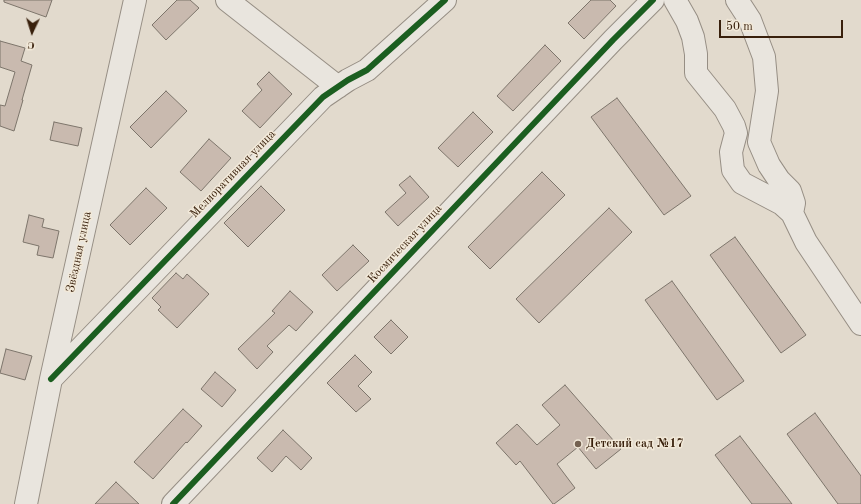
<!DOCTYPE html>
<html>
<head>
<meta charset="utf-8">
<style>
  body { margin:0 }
  #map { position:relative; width:861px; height:504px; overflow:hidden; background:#e2dacd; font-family:"Old Standard TT",serif }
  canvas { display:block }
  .north { position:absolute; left:12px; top:12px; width:40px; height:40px; -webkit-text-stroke:3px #f2e9d9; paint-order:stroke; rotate:184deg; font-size:11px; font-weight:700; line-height:16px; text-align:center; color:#39200c }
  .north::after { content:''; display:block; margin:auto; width:14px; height:18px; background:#39200c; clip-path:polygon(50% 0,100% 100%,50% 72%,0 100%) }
  .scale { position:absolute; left:719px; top:20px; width:124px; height:18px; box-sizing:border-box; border:2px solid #39200c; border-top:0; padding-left:5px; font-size:12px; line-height:14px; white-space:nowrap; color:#39200c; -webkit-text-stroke:3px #f2e9d9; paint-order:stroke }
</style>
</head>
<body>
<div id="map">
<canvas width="861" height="504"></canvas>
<div class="north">С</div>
<div class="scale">50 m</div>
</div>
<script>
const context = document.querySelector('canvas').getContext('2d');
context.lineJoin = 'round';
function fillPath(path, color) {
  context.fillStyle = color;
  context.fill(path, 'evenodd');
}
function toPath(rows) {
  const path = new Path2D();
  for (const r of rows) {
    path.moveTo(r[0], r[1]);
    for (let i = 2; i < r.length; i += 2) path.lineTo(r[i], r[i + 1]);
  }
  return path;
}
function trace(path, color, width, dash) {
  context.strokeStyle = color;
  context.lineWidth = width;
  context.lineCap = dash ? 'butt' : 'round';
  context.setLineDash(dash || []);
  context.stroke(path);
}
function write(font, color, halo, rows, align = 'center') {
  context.font = font + ' "Old Standard TT",serif';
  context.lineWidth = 3;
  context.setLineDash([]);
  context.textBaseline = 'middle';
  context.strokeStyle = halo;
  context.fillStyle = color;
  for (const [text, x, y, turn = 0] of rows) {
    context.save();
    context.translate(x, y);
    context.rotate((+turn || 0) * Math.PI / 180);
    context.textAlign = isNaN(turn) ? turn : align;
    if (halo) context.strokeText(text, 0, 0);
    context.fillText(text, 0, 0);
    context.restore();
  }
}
const building = toPath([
  [4,0,52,0,46,17,4,2,4,0],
  [177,0,190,0,199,8,166,40,152,25,177,0],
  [591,0,610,0,616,6,584,39,568,23,591,0],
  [0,41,25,48,21,61,32,65,22,100,23,100,14,131,0,126,0,105,5,106,15,72,0,67,0,41],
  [545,45,561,61,513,111,497,96,545,45],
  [269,72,292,94,260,128,242,111,262,90,257,84,269,72],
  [166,91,187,111,151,148,130,127,166,91],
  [617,98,691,196,664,215,591,117,617,98],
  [473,112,493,132,458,167,438,148,473,112],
  [54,122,82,128,78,146,50,140,54,122],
  [209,139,231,158,201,191,180,172,209,139],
  [542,172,565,195,490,269,468,247,542,172],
  [410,176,429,197,398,226,385,212,406,193,399,185,410,176],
  [261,186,285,210,248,247,224,223,261,186],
  [146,188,167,208,130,245,110,225,146,188],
  [609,208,632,232,539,323,516,299,609,208],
  [29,215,44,219,42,227,59,231,53,258,37,255,39,246,23,242,29,215],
  [735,237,806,335,781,353,710,255,735,237],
  [353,245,369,261,337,291,322,275,353,245],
  [176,273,183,279,187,274,209,294,177,328,158,310,161,307,152,298,176,273],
  [672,281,744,381,717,400,645,300,672,281],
  [290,291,313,312,296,331,289,325,267,346,273,352,257,369,238,349,275,313,272,311,290,291],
  [391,320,408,337,391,354,374,337,391,320],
  [6,349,32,356,25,380,0,373,6,349],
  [355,355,372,372,358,386,371,399,356,412,327,383,355,355],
  [215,372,236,390,222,407,201,389,215,372],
  [565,385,621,449,596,469,578,447,557,464,575,488,554,504,553,504,520,461,516,465,496,443,517,424,537,445,560,425,542,405,565,385],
  [183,409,202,426,187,443,186,442,153,479,134,462,183,409],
  [815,413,861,476,861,504,838,504,787,434,815,413],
  [283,430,312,458,301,470,286,456,272,472,257,458,283,430],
  [740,436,792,504,752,504,715,455,740,436],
  [116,482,139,504,95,504,116,482]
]);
fillPath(building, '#c9baaf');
trace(building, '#7d756b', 1);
const minor = toPath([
  [227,0,338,87],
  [675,0,687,21,693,37,696,54,696,73,725,109,734,126,736,133,731,152,733,170,742,183,782,204,792,213,806,242,861,324],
  [737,0,750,20,764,57,767,91,759,142,769,165,779,180,790,191,794,203,792,213],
  [51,379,323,97,348,80,367,70,445,0],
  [26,504,51,379,135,0],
  [173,504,613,40,653,0]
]);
trace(minor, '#968e84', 24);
trace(minor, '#e9e5de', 22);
trace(toPath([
  [51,379,323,97,348,80,367,70,445,0],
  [173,504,613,40,653,0]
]), '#1b5e20', 6);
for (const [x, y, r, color] of [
  [578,444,4,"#746150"]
]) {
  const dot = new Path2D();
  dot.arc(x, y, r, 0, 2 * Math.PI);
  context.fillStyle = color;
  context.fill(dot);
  trace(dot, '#f2e9d9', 1.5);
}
write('12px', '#39200c', '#f2e9d9', [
  ["Мелиоративная улица",233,174,-46],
  ["Космическая улица",405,244,-47],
  ["Звёздная улица",79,252,-78]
]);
write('bold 12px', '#39200c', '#f2e9d9', [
  ["Детский сад №17",586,444]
], 'left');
</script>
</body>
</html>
